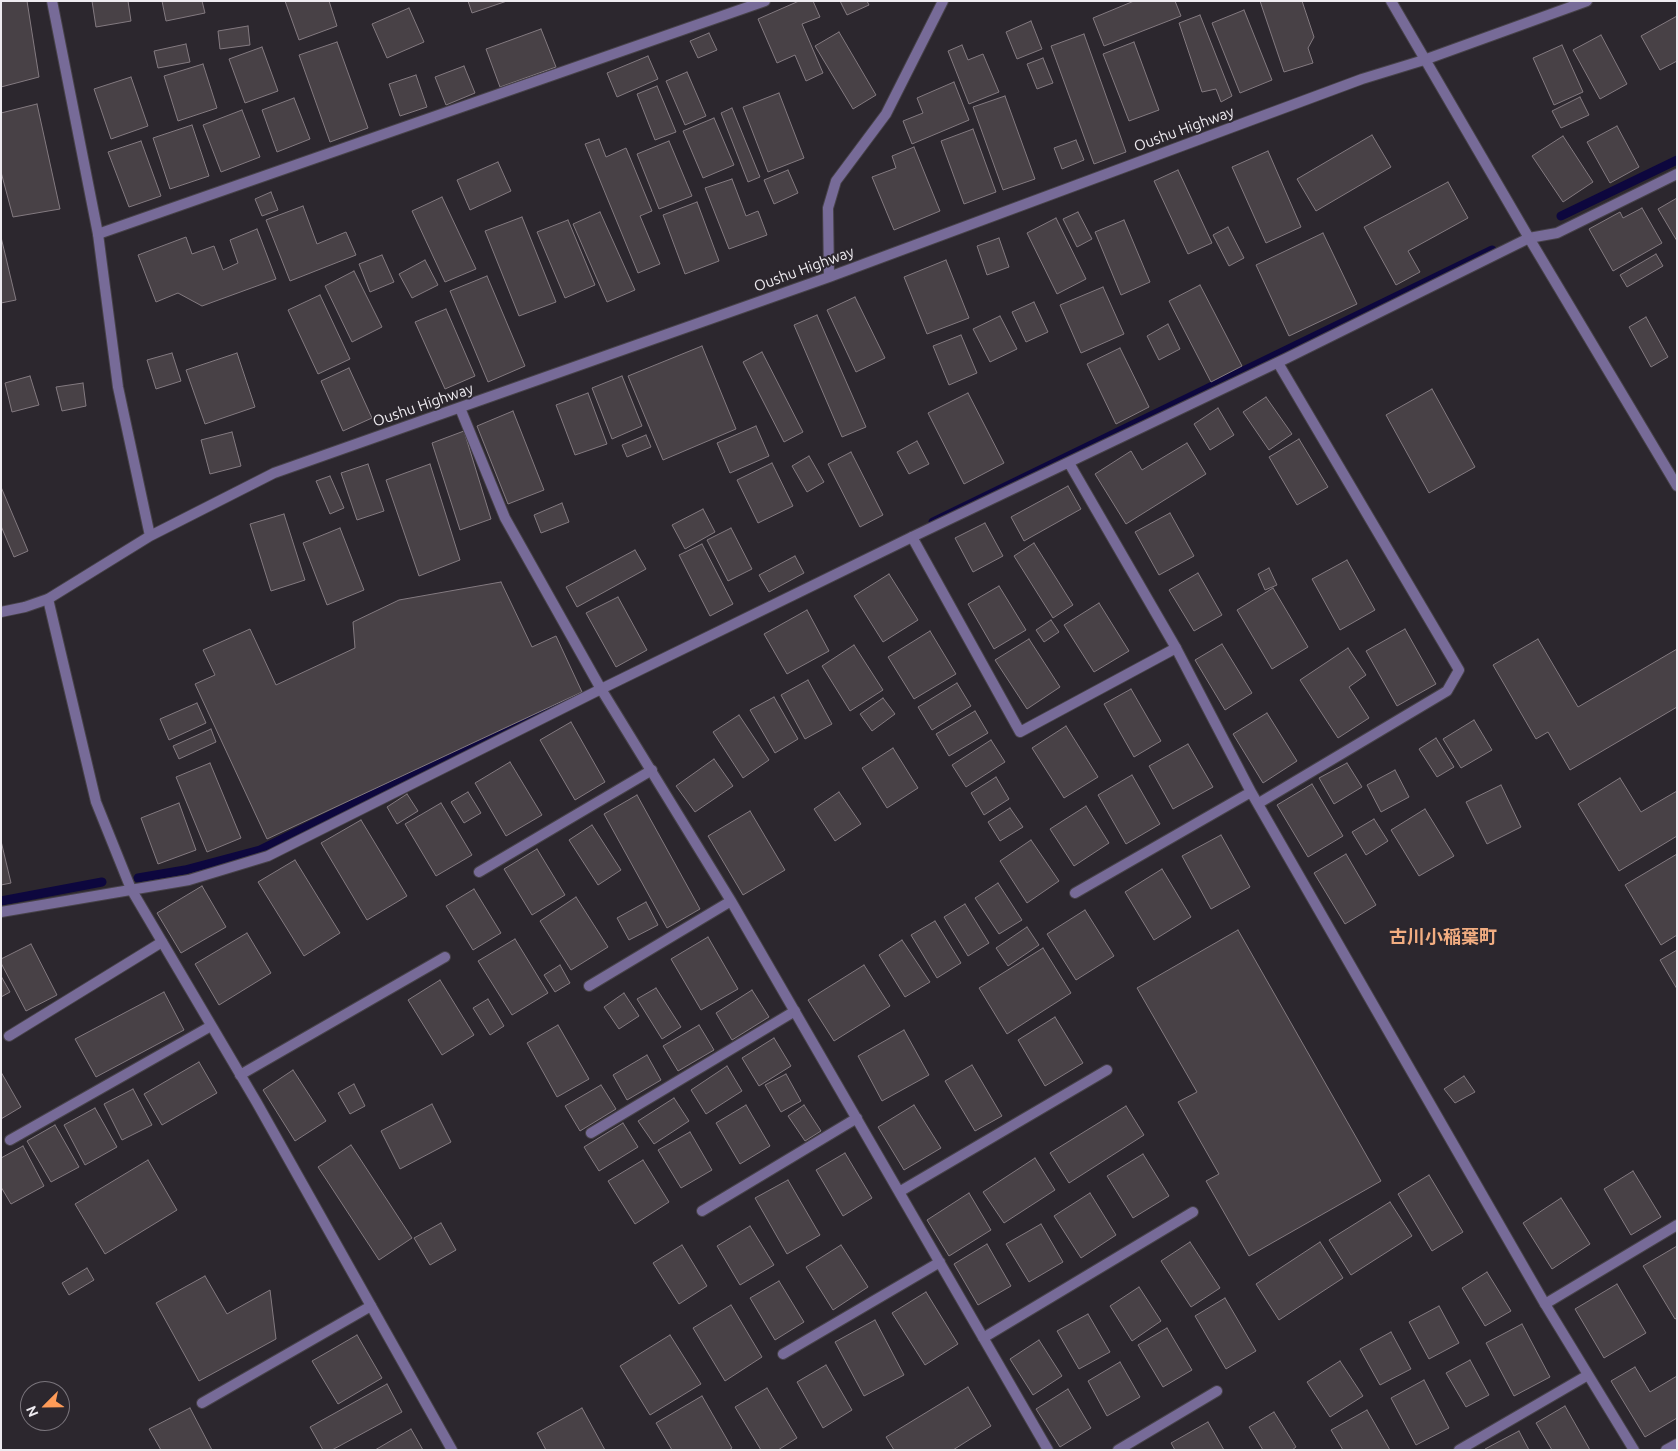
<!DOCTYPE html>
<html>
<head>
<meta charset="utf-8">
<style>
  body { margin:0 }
  #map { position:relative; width:1678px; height:1451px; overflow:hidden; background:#2c272e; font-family:Ubuntu,sans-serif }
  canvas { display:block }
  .frame { position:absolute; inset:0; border:2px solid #eeebf0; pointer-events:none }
  .north { position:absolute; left:20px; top:1381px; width:50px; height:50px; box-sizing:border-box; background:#2c272e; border:1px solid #7a757c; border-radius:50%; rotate:247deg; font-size:14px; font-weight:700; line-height:20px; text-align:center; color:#eeebf0 }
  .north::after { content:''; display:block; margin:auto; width:18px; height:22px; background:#fe9b58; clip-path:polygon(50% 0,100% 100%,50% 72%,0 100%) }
</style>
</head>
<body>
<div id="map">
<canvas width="1678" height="1451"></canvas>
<div class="frame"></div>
<div class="north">N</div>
</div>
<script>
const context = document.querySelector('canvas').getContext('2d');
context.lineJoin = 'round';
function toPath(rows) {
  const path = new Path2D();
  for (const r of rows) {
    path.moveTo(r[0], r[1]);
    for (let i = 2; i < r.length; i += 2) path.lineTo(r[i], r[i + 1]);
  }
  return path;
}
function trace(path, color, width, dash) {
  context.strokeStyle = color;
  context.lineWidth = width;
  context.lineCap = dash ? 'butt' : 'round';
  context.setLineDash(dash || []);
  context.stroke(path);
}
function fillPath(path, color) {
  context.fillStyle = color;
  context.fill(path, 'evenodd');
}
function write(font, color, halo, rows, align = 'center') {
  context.font = font + ' Ubuntu,"Noto Sans JP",sans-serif';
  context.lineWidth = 4;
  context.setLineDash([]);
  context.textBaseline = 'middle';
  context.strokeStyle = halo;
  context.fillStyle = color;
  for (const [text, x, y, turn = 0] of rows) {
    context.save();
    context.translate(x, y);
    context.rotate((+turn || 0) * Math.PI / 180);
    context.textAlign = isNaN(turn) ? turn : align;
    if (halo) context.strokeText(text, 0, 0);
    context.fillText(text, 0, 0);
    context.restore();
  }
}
trace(toPath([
  [1561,216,1677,160],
  [933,522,1492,250],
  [138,878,185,870,260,850,575,695],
  [1,901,102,882]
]), '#0d073e', 9);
const building = toPath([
  [1,1,27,1,39,77,1,87,1,1],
  [92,1,128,1,131,21,96,27,92,1],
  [162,1,202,1,205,13,166,21,162,1],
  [285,1,329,1,337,26,299,40,285,1],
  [468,1,507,1,472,13,468,1],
  [799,1,813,1,820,17,802,24,823,73,806,81,795,55,777,63,758,19,799,1],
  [840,1,867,1,869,5,847,15,840,1],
  [1134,1,1175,1,1181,16,1104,46,1093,18,1134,1],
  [1260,1,1302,1,1314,37,1308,48,1313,63,1284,72,1260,1],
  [409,8,424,42,387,58,372,24,409,8],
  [1244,10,1272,80,1240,93,1212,23,1244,10],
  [1200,15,1232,96,1221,102,1216,89,1202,92,1179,23,1200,15],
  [1677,16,1677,61,1660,70,1641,36,1677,16],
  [1031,21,1042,49,1017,59,1006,32,1031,21],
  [248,26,250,45,220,49,218,31,248,26],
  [541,29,556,67,500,87,486,49,541,29],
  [839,32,876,95,853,109,815,46,839,32],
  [709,33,717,50,698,58,690,41,709,33],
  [1084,34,1126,152,1094,164,1051,46,1084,34],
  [1601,35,1627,84,1600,99,1573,50,1601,35],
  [337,42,368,128,330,142,299,55,337,42],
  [1134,42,1159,110,1129,121,1103,54,1134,42],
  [186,44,190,62,158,68,154,51,186,44],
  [962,45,968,60,983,54,999,92,969,104,948,51,962,45],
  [1562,45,1583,92,1554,105,1533,58,1562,45],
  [262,47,278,91,245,103,229,59,262,47],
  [648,56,658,79,617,97,607,73,648,56],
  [1043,58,1053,83,1037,89,1027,64,1043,58],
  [203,64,217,108,178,121,164,76,203,64],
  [464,66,475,93,446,105,435,77,464,66],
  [687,72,706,116,685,125,666,81,687,72],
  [416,75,427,107,400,116,389,84,416,75],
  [131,77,148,126,111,139,94,89,131,77],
  [954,82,969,120,912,144,903,121,923,113,917,98,954,82],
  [657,86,676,132,655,140,637,94,657,86],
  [779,93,804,158,768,172,743,107,779,93],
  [1005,96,1035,179,1003,190,973,107,1005,96],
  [1580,97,1589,115,1561,128,1552,111,1580,97],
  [294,98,310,139,277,152,262,110,294,98],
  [37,104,60,209,13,217,1,172,1,113,37,104],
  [732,108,760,177,748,182,721,113,732,108],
  [242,110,260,157,221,172,203,125,242,110],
  [714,118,734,165,703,178,683,131,714,118],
  [192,125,209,176,170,189,153,138,192,125],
  [1617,126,1639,167,1610,183,1587,142,1617,126],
  [973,129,996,192,964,204,941,141,973,129],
  [1372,135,1391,167,1316,211,1297,179,1372,135],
  [1563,136,1593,182,1563,202,1532,156,1563,136],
  [599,139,606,157,626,148,652,211,640,216,660,264,638,273,585,144,599,139],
  [1076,140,1084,160,1062,169,1054,148,1076,140],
  [141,141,161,196,129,207,108,152,141,141],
  [669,141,692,196,659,209,637,154,669,141],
  [914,147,940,211,894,230,872,177,896,168,892,156,914,147],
  [1268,151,1301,227,1266,243,1232,167,1268,151],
  [498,162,511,191,470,210,457,180,498,162],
  [788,170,798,193,774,204,764,180,788,170],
  [1178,170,1212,243,1188,254,1154,181,1178,170],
  [732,179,746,216,758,211,767,235,729,249,705,188,732,179],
  [1448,182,1468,218,1408,251,1420,272,1396,285,1364,227,1448,182],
  [271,192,278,210,262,216,255,199,271,192],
  [442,197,476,269,445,282,412,211,442,197],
  [1677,198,1677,241,1658,209,1677,198],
  [697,202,719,261,685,274,663,215,697,202],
  [303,206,317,244,346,232,356,255,290,281,266,220,303,206],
  [1642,208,1662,243,1613,271,1589,229,1620,212,1623,218,1642,208],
  [600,212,635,290,607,302,573,224,600,212],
  [1078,212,1092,239,1077,247,1063,219,1078,212],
  [522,217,556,302,519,316,485,231,522,217],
  [1056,218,1086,279,1057,294,1027,233,1056,218],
  [568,220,595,285,565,298,537,232,568,220],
  [1124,220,1150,282,1121,295,1095,232,1124,220],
  [1228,227,1244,258,1229,266,1213,235,1228,227],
  [257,229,276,279,202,306,178,293,156,302,138,255,186,237,192,254,214,246,223,270,238,263,230,240,257,229],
  [1323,233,1357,304,1289,336,1256,265,1323,233],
  [1,237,16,300,1,303,1,237],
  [999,238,1009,267,987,275,977,246,999,238],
  [1656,254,1663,266,1627,287,1620,275,1656,254],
  [382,255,394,282,370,292,359,264,382,255],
  [425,260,438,285,412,298,399,274,425,260],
  [946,260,969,318,927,334,904,277,946,260],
  [354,271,382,327,352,342,325,286,354,271],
  [487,276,525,366,488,382,450,291,487,276],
  [1200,285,1242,366,1211,382,1169,301,1200,285],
  [1103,287,1124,334,1081,353,1060,305,1103,287],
  [320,295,350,359,318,374,288,310,320,295],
  [855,297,885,358,856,372,827,310,855,297],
  [1034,302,1048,332,1026,342,1012,312,1034,302],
  [446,309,475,376,445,389,415,322,446,309],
  [817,315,866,427,842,437,794,325,817,315],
  [1000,316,1017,349,990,362,973,329,1000,316],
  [1646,317,1668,357,1651,367,1629,327,1646,317],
  [1168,324,1180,349,1159,360,1147,336,1168,324],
  [961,335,977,373,949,385,933,346,961,335],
  [702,346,736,429,663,460,628,376,702,346],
  [1120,348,1149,407,1116,424,1087,364,1120,348],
  [762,352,803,432,784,442,743,362,762,352],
  [172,353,181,381,156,389,147,360,172,353],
  [237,353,255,407,205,424,186,370,237,353],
  [349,368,372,418,343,431,321,381,349,368],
  [30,376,39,405,12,412,5,383,30,376],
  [622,376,642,426,612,439,592,388,622,376],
  [83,383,86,406,62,411,56,387,83,383],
  [1432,389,1475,467,1429,493,1386,415,1432,389],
  [588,393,607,444,575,455,556,405,588,393],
  [968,393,1004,463,964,484,928,413,968,393],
  [1266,397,1292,434,1269,450,1243,412,1266,397],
  [1218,408,1234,435,1210,450,1194,424,1218,408],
  [513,411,544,490,508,504,477,426,513,411],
  [756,426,769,456,730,473,717,443,756,426],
  [464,431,491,519,460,530,432,443,464,431],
  [232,432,241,466,210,474,201,440,232,432],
  [646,435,651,447,627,457,622,445,646,435],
  [1299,439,1328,487,1297,505,1269,457,1299,439],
  [917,441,929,464,909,474,897,452,917,441],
  [1187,443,1206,474,1126,524,1095,474,1131,451,1142,470,1187,443],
  [851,452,883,515,860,527,828,464,851,452],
  [809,456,824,482,807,492,792,466,809,456],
  [772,463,793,506,758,523,737,480,772,463],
  [368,464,384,511,357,520,341,473,368,464],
  [430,464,460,560,419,576,386,480,430,464],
  [330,476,344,508,330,514,316,481,330,476],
  [1068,486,1081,509,1024,541,1011,517,1068,486],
  [1,487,28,551,14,557,1,526,1,487],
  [562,503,569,522,541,533,534,515,562,503],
  [703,509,715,532,685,549,672,525,703,509],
  [1170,513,1194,556,1159,575,1135,532,1170,513],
  [284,514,305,580,271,591,250,524,284,514],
  [985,523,1003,556,973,572,955,538,985,523],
  [340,528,364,590,327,605,303,543,340,528],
  [731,528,752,569,728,581,707,540,731,528],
  [1034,543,1073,605,1053,618,1014,556,1034,543],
  [702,544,733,604,710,616,679,555,702,544],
  [635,550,646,569,577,607,566,587,635,550],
  [795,556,804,573,769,592,759,575,795,556],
  [1347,560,1375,610,1340,630,1312,579,1347,560],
  [1269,568,1277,585,1265,590,1258,574,1269,568],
  [1198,573,1222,615,1194,631,1169,590,1198,573],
  [889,574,918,620,883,642,854,596,889,574],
  [501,582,532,647,556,636,582,692,267,839,195,684,215,675,203,650,250,629,276,685,355,648,353,622,399,600,501,582],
  [999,586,1026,630,994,649,968,604,999,586],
  [1273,588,1308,647,1272,669,1237,610,1273,588],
  [618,597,647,650,616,667,586,613,618,597],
  [1099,603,1129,651,1094,672,1064,625,1099,603],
  [807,610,829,651,787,674,764,634,807,610],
  [1051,620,1059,632,1044,642,1036,630,1051,620],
  [1405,629,1436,684,1397,706,1366,651,1405,629],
  [930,631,956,674,914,699,888,657,930,631],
  [1029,639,1060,687,1027,709,995,660,1029,639],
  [1538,639,1578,707,1677,649,1677,707,1570,770,1548,732,1536,739,1493,665,1538,639],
  [1222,644,1252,693,1225,710,1195,660,1222,644],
  [854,645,883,690,850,711,822,666,854,645],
  [1348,648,1366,675,1349,687,1369,718,1338,738,1300,680,1348,648],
  [808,680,832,724,805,739,781,695,808,680],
  [957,683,971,706,932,730,918,707,957,683],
  [1131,689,1161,741,1134,757,1104,704,1131,689],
  [774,697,798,739,775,753,750,710,774,697],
  [883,698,895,714,872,731,860,714,883,698],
  [197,703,206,723,169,740,160,719,197,703],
  [975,711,988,733,949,756,936,734,975,711],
  [1267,713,1297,761,1263,783,1233,734,1267,713],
  [739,715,769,760,743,778,713,732,739,715],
  [1474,720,1492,750,1461,768,1443,739,1474,720],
  [571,722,605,782,575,800,540,740,571,722],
  [1066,726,1098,777,1064,798,1032,748,1066,726],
  [211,729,216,742,179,759,173,746,211,729],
  [1436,738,1454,767,1437,777,1419,749,1436,738],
  [991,740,1005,762,966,787,952,765,991,740],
  [1188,744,1213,787,1173,809,1149,766,1188,744],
  [893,748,918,788,887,808,862,768,893,748],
  [714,759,733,786,695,812,676,786,714,759],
  [510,762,542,815,506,836,475,783,510,762],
  [210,763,241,838,207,852,176,777,210,763],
  [1347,763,1362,787,1334,804,1319,778,1347,763],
  [1395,770,1409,797,1381,812,1367,785,1395,770],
  [1132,775,1160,824,1126,844,1098,795,1132,775],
  [996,777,1009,799,984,815,971,793,996,777],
  [1620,778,1641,812,1677,791,1677,836,1619,871,1578,804,1620,778],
  [1312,784,1343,836,1308,857,1277,805,1312,784],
  [1501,785,1521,827,1487,844,1466,802,1501,785],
  [468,792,481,813,464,823,451,802,468,792],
  [839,792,861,824,835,841,814,809,839,792],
  [407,794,418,811,397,824,387,807,407,794],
  [637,795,700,909,667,928,604,814,637,795],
  [179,803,196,850,158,864,141,818,179,803],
  [441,803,472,855,436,876,405,824,441,803],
  [1086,806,1109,843,1074,866,1050,829,1086,806],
  [1010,808,1023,827,1000,841,988,822,1010,808],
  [1425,809,1454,856,1419,876,1391,830,1425,809],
  [750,811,785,870,743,895,708,836,750,811],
  [1374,819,1388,841,1366,855,1352,832,1374,819],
  [361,820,407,896,367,920,321,843,361,820],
  [592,825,621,870,598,885,569,840,592,825],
  [1221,835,1250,887,1211,909,1182,856,1221,835],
  [1031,840,1059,881,1027,903,1000,861,1031,840],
  [1,841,11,883,1,885,1,841],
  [537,849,565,895,532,915,504,869,537,849],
  [1346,854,1376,905,1345,924,1314,873,1346,854],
  [1677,854,1677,935,1661,945,1625,885,1677,854],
  [295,860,340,933,304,956,258,882,295,860],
  [1162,869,1191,917,1154,940,1125,892,1162,869],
  [998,883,1022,920,999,934,975,898,998,883],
  [202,886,226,927,181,953,157,913,202,886],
  [474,889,501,933,473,950,446,906,474,889],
  [576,897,608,947,571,970,540,921,576,897],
  [646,902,658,925,629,940,617,918,646,902],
  [965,904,989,943,968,956,944,917,965,904],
  [1085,910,1114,956,1076,980,1047,934,1085,910],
  [935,921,961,963,937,978,911,935,935,921],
  [1027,927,1039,945,1008,966,996,948,1027,927],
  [1238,930,1381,1181,1249,1256,1206,1181,1219,1174,1178,1102,1197,1092,1137,988,1238,930],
  [247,933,271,973,219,1005,195,964,247,933],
  [708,937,738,989,701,1010,671,959,708,937],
  [515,939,548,993,512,1015,478,961,515,939],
  [902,940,930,982,905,997,879,955,902,940],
  [31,944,57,995,26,1011,1,963,1,959,31,944],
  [1043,948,1071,993,1007,1034,979,988,1043,948],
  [1677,950,1677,989,1660,960,1677,950],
  [560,965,570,983,555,992,544,975,560,965],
  [864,965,890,1006,834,1041,808,1000,864,965],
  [1,976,10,992,1,997,1,976],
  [440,980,474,1035,442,1055,408,1000,440,980],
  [656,988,681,1027,662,1039,637,999,656,988],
  [752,990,769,1017,732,1040,716,1013,752,990],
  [164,992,184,1030,96,1077,75,1039,164,992],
  [624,993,639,1016,619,1029,604,1007,624,993],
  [488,999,504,1026,490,1035,473,1008,488,999],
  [1055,1017,1083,1063,1045,1086,1018,1040,1055,1017],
  [558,1025,589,1079,557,1097,527,1043,558,1025],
  [699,1025,714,1050,678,1071,663,1046,699,1025],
  [904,1030,929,1075,882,1101,858,1056,904,1030],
  [774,1038,791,1066,759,1086,742,1058,774,1038],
  [647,1055,661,1080,627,1100,613,1075,647,1055],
  [199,1062,217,1093,162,1125,144,1094,199,1062],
  [972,1065,1002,1116,975,1131,945,1081,972,1065],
  [727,1066,742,1091,706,1114,691,1090,727,1066],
  [293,1070,326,1121,295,1141,263,1090,293,1070],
  [1,1072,21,1107,1,1119,1,1072],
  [786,1074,801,1101,781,1112,765,1085,786,1074],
  [1464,1076,1475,1092,1455,1103,1444,1089,1464,1076],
  [354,1084,365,1106,350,1114,338,1093,354,1084],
  [601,1085,616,1109,580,1131,565,1106,601,1085],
  [133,1089,152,1125,122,1140,104,1104,133,1089],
  [674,1098,689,1121,654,1144,638,1121,674,1098],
  [432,1104,451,1142,400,1169,381,1131,432,1104],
  [746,1105,770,1146,740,1164,716,1123,746,1105],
  [804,1105,821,1131,805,1141,788,1116,804,1105],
  [914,1105,941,1148,904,1170,878,1127,914,1105],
  [1126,1106,1144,1135,1069,1183,1050,1153,1126,1106],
  [95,1108,117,1147,85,1165,64,1125,95,1108],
  [623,1123,638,1147,599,1171,584,1147,623,1123],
  [55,1125,79,1167,51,1182,27,1141,55,1125],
  [690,1132,712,1170,681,1188,658,1150,690,1132],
  [351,1145,412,1238,379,1260,318,1167,351,1145],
  [23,1146,44,1186,11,1204,1,1187,1,1158,23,1146],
  [845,1153,872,1198,843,1216,816,1170,845,1153],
  [1143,1154,1169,1196,1133,1218,1107,1176,1143,1154],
  [1035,1158,1055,1190,1004,1223,983,1192,1035,1158],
  [148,1160,177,1210,105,1254,75,1204,148,1160],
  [643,1160,669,1202,635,1224,608,1181,643,1160],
  [1633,1171,1661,1217,1631,1235,1604,1189,1633,1171],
  [1429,1175,1463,1232,1432,1251,1398,1194,1429,1175],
  [788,1180,820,1235,787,1254,755,1198,788,1180],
  [969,1193,991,1230,949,1256,927,1220,969,1193],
  [1090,1193,1116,1235,1081,1258,1054,1216,1090,1193],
  [1561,1198,1590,1244,1552,1269,1523,1223,1561,1198],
  [1390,1202,1412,1236,1351,1275,1329,1240,1390,1202],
  [441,1223,456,1250,430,1265,414,1238,441,1223],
  [1041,1224,1063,1262,1029,1282,1006,1244,1041,1224],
  [750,1226,774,1265,740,1285,717,1246,750,1226],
  [1190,1242,1220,1288,1191,1307,1161,1261,1190,1242],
  [1320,1242,1343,1278,1279,1320,1256,1284,1320,1242],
  [987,1244,1011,1286,978,1305,954,1264,987,1244],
  [682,1245,707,1286,679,1304,653,1263,682,1245],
  [841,1245,868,1287,833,1310,806,1267,841,1245],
  [1677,1246,1677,1318,1675,1319,1643,1266,1677,1246],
  [87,1268,94,1280,69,1295,62,1283,87,1268],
  [1487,1272,1511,1311,1485,1326,1462,1288,1487,1272],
  [205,1276,227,1314,270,1290,276,1339,199,1381,156,1303,205,1276],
  [779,1281,804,1322,775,1340,750,1298,779,1281],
  [1617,1284,1646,1333,1604,1358,1575,1309,1617,1284],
  [1139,1287,1161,1321,1132,1341,1110,1306,1139,1287],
  [926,1292,958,1344,925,1365,892,1313,926,1292],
  [1225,1298,1256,1351,1226,1369,1195,1316,1225,1298],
  [731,1305,762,1357,725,1381,693,1328,731,1305],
  [1439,1306,1459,1343,1429,1359,1409,1322,1439,1306],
  [1088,1314,1110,1352,1079,1369,1057,1331,1088,1314],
  [875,1320,904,1375,864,1396,835,1342,875,1320],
  [1522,1324,1550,1377,1514,1396,1486,1343,1522,1324],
  [1167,1328,1192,1370,1163,1387,1138,1345,1167,1328],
  [1391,1332,1411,1369,1380,1385,1360,1349,1391,1332],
  [357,1335,382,1378,338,1404,312,1361,357,1335],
  [670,1335,701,1384,650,1415,620,1366,670,1335],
  [1039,1340,1062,1376,1033,1395,1010,1359,1039,1340],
  [1470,1360,1489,1395,1466,1407,1446,1373,1470,1360],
  [1340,1361,1363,1396,1330,1417,1307,1382,1340,1361],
  [1120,1362,1140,1397,1107,1416,1088,1381,1120,1362],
  [826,1365,852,1410,823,1428,797,1382,826,1365],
  [1635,1367,1650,1392,1677,1376,1677,1418,1645,1437,1611,1381,1635,1367],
  [1424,1380,1449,1428,1416,1445,1391,1398,1424,1380],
  [387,1384,402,1412,332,1450,323,1450,310,1427,387,1384],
  [968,1387,991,1426,953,1450,894,1450,886,1437,968,1387],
  [767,1388,797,1438,778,1450,761,1450,735,1407,767,1388],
  [1068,1389,1091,1428,1060,1447,1036,1409,1068,1389],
  [702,1396,732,1448,729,1450,672,1450,656,1423,702,1396],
  [1565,1406,1590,1450,1552,1450,1536,1423,1565,1406],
  [190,1408,212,1450,161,1450,149,1429,190,1408],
  [582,1408,605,1450,546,1450,537,1433,582,1408],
  [1367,1410,1390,1450,1343,1450,1331,1430,1367,1410],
  [1274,1412,1296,1447,1292,1450,1263,1450,1249,1427,1274,1412],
  [1208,1422,1224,1450,1175,1450,1171,1443,1208,1422],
  [411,1429,423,1450,375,1450,411,1429],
  [1519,1431,1529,1450,1486,1450,1485,1449,1519,1431]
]);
fillPath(building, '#484146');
trace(building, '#837a80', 1);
const service = toPath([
  [912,537,1020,732,1176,648],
  [1259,803,1447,691,1459,670,1278,363],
  [479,872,652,770],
  [9,1036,162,942],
  [240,1075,445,957],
  [591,1133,795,1011],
  [10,1140,211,1026],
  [1545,1304,1677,1225],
  [202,1403,371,1306]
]);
const minor = toPath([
  [98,234,765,1],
  [460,408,505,518,601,689,731,901,1048,1450],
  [1069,463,1176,648,1251,792,1545,1304,1634,1450],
  [48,599,96,802,131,889,257,1103,452,1450],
  [1075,893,1251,792],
  [1,912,189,880,268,856,601,689,912,537,1287,358,1529,238,1557,233,1677,174],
  [589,986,731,901],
  [899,1192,1107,1070],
  [702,1211,857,1118],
  [983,1338,1193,1212],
  [783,1354,940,1262],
  [1118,1450,1217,1391],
  [1459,1450,1588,1375],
  [1666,1450,1677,1444]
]);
const tertiary = toPath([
  [52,1,98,234,118,387,150,536],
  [1391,1,1529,238,1677,486],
  [829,277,828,208,836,181,886,114,943,1],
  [1,612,25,607,48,599,150,536,274,473,829,277,1362,79,1424,60,1587,1]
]);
trace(service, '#474249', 12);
trace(minor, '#474249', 12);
trace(tertiary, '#474249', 12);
trace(service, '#776b98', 10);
trace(minor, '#776b98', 10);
trace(tertiary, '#776b98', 10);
write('15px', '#eeebf0', '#2c272e', [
  ["Oushu Highway",1184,129,-20],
  ["Oushu Highway",804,269,-20],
  ["Oushu Highway",423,405,-19]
]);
write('bold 18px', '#f2ad81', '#2c272e', [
  ["古川小稲葉町",1443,937]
]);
</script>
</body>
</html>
